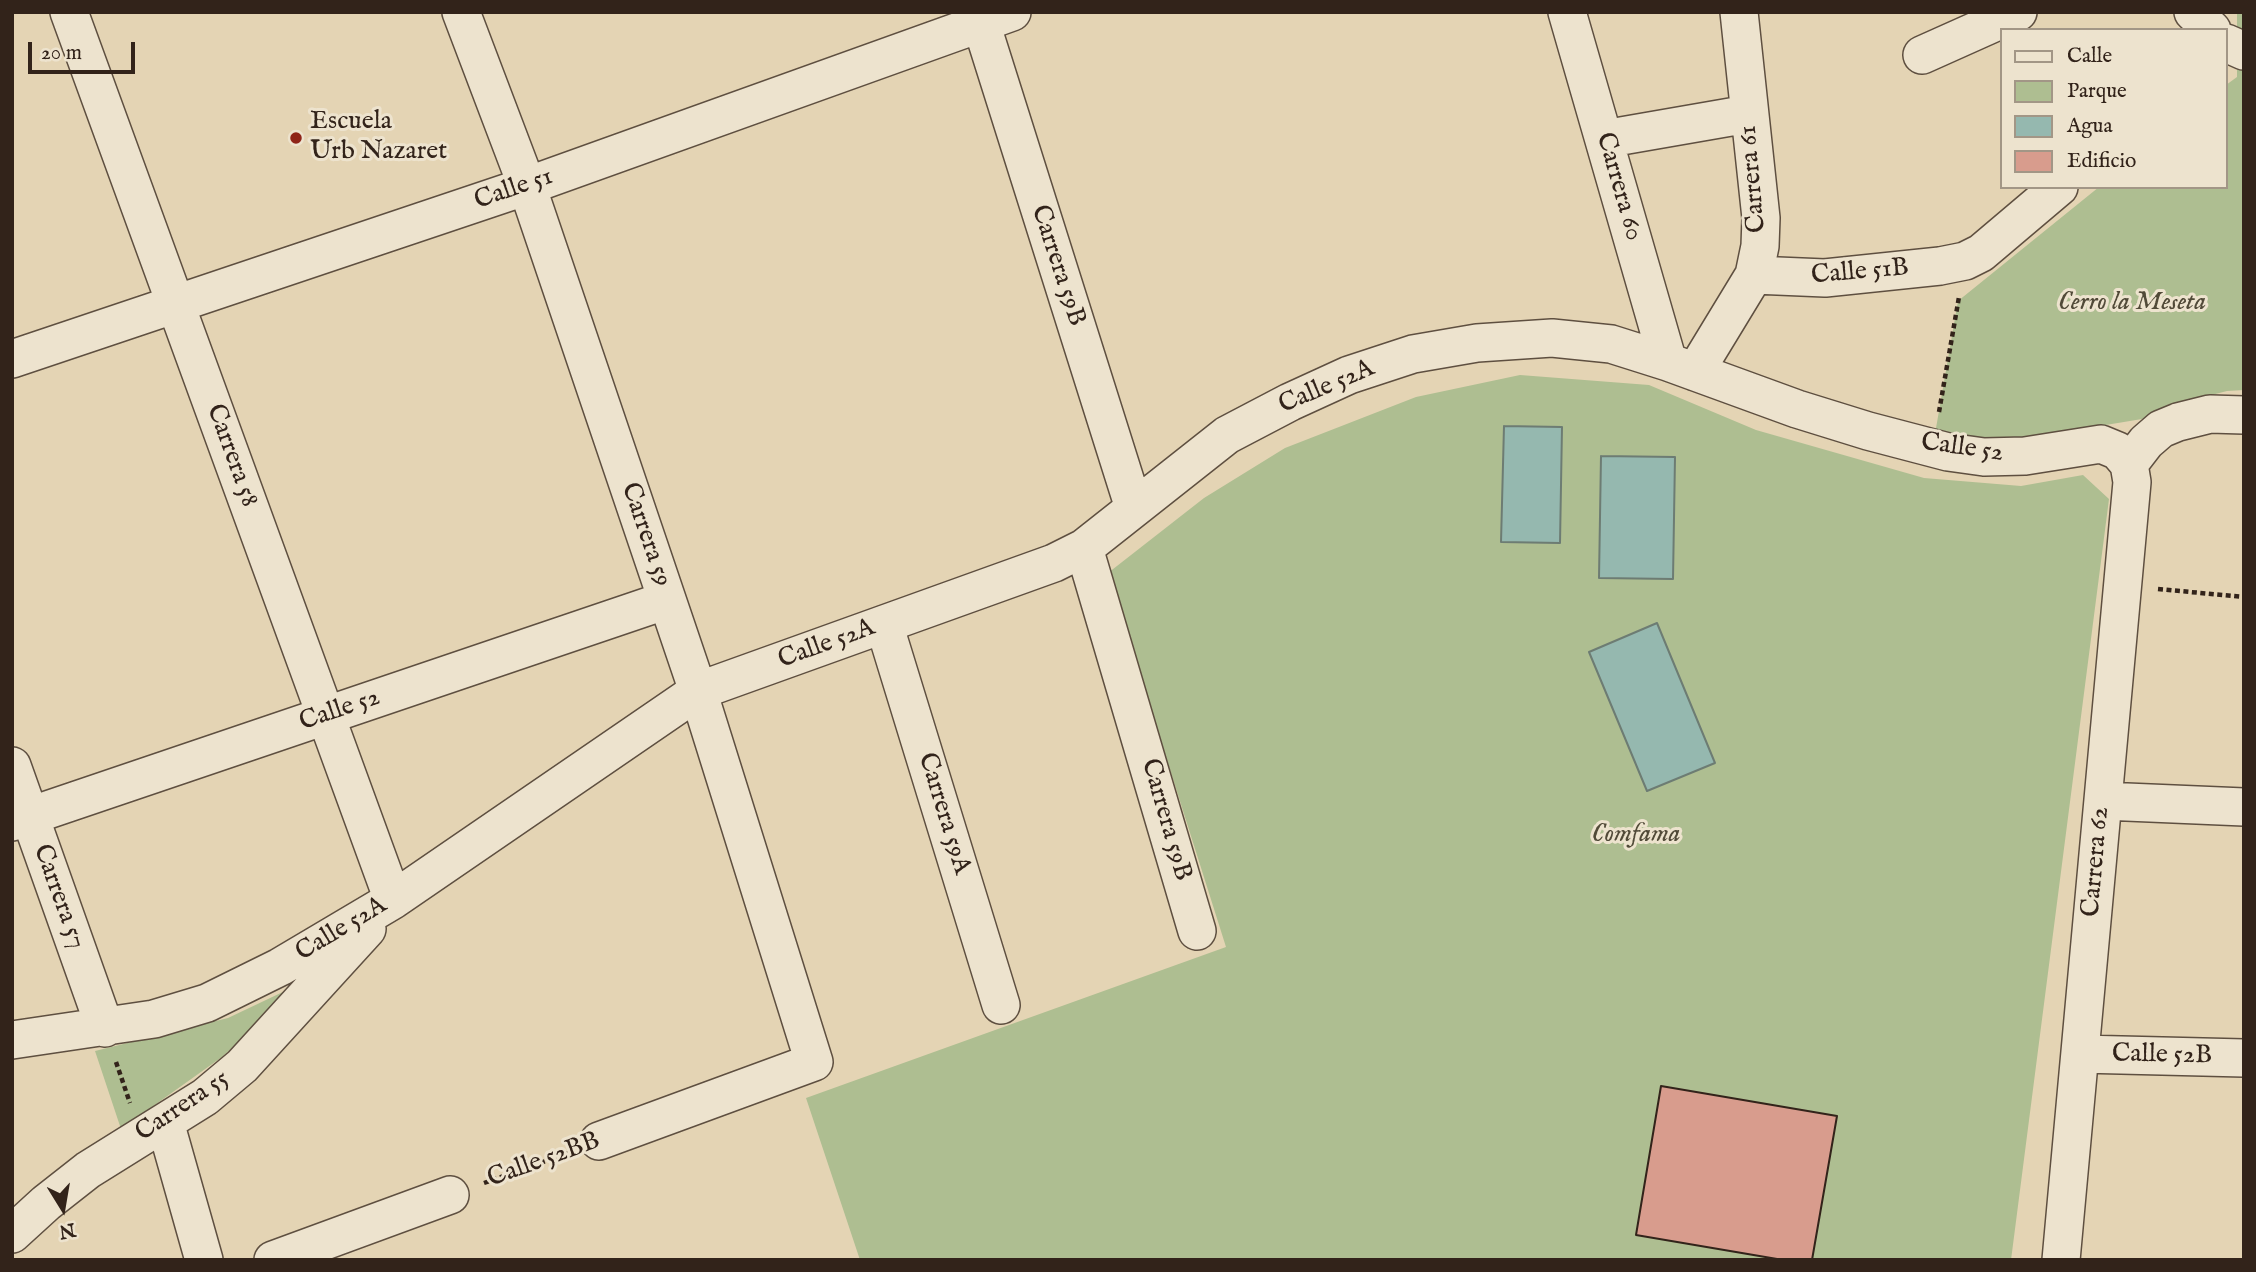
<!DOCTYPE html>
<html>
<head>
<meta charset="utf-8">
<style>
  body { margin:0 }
  #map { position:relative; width:2256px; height:1272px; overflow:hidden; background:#e4d4b4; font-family:"IM FELL English",serif }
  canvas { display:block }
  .frame { position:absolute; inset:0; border:14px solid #32231a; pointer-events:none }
  .legend { position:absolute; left:2000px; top:28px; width:228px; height:161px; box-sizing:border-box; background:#ede3ce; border:2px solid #a29686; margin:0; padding:9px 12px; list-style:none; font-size:21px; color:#32231a }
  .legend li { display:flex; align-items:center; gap:14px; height:35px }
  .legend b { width:35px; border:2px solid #a29686 }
  .north { position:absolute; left:28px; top:1174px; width:70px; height:70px; -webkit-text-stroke:5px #ede3ce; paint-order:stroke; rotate:169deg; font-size:19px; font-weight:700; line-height:28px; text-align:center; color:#32231a }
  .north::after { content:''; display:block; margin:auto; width:24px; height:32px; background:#32231a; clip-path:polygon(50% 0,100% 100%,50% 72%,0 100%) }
  .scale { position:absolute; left:28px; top:42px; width:107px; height:32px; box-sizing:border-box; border:4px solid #32231a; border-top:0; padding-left:9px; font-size:21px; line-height:24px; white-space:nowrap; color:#32231a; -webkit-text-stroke:5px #ede3ce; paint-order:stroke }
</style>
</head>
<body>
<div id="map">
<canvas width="2256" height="1272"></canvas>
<div class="frame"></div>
<ul class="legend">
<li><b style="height:9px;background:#ede3ce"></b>Calle</li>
<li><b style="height:19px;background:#aebe91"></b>Parque</li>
<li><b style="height:19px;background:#95b8af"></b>Agua</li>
<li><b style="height:19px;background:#d89c8d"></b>Edificio</li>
</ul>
<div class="north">N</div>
<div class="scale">20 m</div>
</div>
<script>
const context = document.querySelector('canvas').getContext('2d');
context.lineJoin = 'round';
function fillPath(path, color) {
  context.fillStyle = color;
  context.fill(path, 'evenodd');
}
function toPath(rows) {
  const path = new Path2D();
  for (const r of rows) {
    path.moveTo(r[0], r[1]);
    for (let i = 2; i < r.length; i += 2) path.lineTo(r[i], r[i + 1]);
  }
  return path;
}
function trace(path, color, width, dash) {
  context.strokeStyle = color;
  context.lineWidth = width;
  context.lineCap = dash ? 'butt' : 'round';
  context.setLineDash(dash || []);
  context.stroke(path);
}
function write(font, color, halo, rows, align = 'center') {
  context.font = font + ' "IM FELL English",serif';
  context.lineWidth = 6;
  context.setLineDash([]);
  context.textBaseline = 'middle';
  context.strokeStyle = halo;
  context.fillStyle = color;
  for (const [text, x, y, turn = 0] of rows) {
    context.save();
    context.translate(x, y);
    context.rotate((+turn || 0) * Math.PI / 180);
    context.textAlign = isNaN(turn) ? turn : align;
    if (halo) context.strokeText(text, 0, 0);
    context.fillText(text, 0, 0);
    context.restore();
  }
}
fillPath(toPath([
  [2237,12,2244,12,2244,390,2227,391,2196,399,2142,419,1997,443,1935,434,1958,301,2099,187,2226,187,2226,85,2237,77],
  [1520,375,1649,385,1756,430,1924,478,2021,486,2083,475,2109,499,2011,1260,860,1260,806,1098,1226,947,1108,573,1204,498,1285,448,1416,397],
  [306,981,222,1057,121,1129,95,1051,228,1018]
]), '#aebe91');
const water = toPath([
  [1504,426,1562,427,1560,543,1501,542,1504,426],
  [1601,456,1675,457,1673,579,1599,578,1601,456],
  [1657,623,1715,763,1647,791,1589,652,1657,623]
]);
fillPath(water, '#95b8af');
trace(water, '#6d7c73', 2);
const building = toPath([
  [1661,1086,1837,1116,1812,1260,1783,1260,1636,1235,1661,1086]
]);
fillPath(building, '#d89c8d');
trace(building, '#32231a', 2);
const minor = toPath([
  [69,12,393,900],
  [461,12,527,186,698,691,814,1062,599,1141],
  [1567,12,1668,362],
  [2193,12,2212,30],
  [981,23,1134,508],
  [2226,43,2244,51],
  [1922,55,2018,12],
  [1604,139,1748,114],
  [1754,275,1825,278,1940,266,1965,261,1981,253,2059,187],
  [12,359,527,186,1012,12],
  [1695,372,1754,275,1760,246,1761,218,1739,12],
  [2129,464,2146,442,2161,429,2178,422,2210,414,2244,415],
  [1084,548,1197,931],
  [884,624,1001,1005],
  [12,766,105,1028],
  [2103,801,2244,807],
  [12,822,667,600],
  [12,1040,154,1019,207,1003,280,967,393,900,698,691,1054,563,1084,548,1227,435,1290,402,1349,375,1413,354,1477,343,1552,338,1611,344,1668,362,1797,409,1868,431,1948,452,1984,457,2025,456,2101,444,2118,451,2129,464],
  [2080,1054,2244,1058],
  [165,1122,204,1260],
  [12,1234,46,1203,88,1170,205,1097,242,1066,367,929],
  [273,1260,450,1195],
  [2061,1260,2132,482,2129,464]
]);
trace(minor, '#5e4f40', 40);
trace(toPath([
  [1939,412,1959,297],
  [2158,589,2244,597],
  [116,1062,130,1103],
  [484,1183,568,1153]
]), '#32231a', 4.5, [5, 3.5]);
trace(minor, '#ede3ce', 37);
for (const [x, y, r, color] of [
  [296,138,7,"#8f2418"]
]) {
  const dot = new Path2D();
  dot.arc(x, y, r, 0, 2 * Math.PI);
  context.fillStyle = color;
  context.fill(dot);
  trace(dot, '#ede3ce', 2.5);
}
write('26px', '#32231a', '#ede3ce', [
  ["Escuela",310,123],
  ["Urb Nazaret",310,153]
], 'left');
write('26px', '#32231a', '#ede3ce', [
  ["Carrera 61",1754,179,-95],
  ["Carrera 60",1618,187,74],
  ["Calle 51",514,190,-19],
  ["Carrera 59B",1057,266,72],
  ["Calle 51B",1860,273,-5],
  ["Calle 52A",1327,388,-23],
  ["Calle 52",1962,449,8],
  ["Carrera 58",231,456,70],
  ["Carrera 59",645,535,71],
  ["Calle 52A",827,645,-20],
  ["Calle 52",340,711,-19],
  ["Carrera 59A",943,814,73],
  ["Carrera 59B",1165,820,74],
  ["Carrera 62",2097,862,-85],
  ["Carrera 57",58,897,70],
  ["Calle 52A",342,930,-31],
  ["Calle 52B",2162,1056,1],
  ["Carrera 55",183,1107,-34],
  ["Calle 52BB",544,1161,-20]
]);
write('italic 26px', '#514a38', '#ede3ce', [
  ["Cerro la Meseta",2132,304],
  ["Comfama",1636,836]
]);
</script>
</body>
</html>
